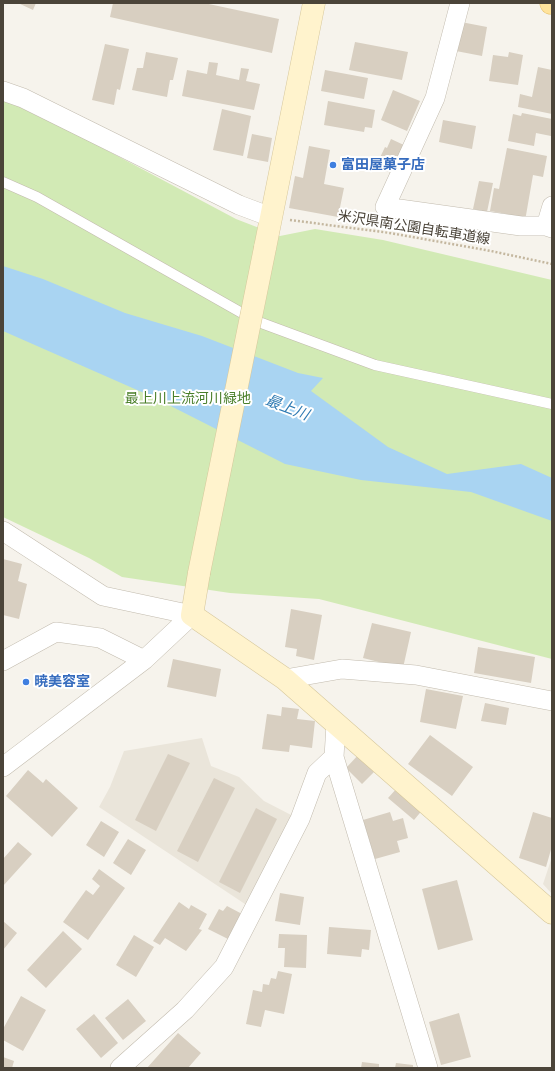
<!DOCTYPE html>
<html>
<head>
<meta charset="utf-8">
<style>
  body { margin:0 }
  #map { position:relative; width:555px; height:1071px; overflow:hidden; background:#f6f3ec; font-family:"Noto Sans",sans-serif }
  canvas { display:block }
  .frame { position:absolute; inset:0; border:4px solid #4b4439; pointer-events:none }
</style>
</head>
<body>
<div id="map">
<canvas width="555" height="1071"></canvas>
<div class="frame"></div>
</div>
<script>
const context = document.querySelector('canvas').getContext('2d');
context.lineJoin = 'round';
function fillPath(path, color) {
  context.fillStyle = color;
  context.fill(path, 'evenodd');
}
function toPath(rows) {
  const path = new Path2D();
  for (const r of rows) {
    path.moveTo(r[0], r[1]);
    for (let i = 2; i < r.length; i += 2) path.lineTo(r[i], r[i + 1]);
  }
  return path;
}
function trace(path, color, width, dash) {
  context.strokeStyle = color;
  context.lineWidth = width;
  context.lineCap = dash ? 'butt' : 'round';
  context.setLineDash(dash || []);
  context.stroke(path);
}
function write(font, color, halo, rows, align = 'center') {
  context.font = font + ' "Noto Sans","Noto Sans JP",sans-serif';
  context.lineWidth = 4;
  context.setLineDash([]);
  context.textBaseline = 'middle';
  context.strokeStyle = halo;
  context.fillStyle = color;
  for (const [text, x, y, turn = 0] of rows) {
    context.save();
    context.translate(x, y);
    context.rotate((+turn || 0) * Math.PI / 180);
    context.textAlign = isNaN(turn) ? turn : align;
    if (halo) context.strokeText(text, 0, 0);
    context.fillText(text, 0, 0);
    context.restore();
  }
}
fillPath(toPath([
  [202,738,211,766,239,777,264,801,295,817,248,906,99,807,110,787,124,751],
  [552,857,552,894,543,884]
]), '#eae5da');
fillPath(toPath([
  [3,98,14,101,236,219,280,236,315,229,383,240,552,280,552,659,319,599,230,593,122,577,89,558,3,517]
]), '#d2eab5');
fillPath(toPath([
  [3,266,43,279,125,313,202,336,298,373,323,378,311,391,388,447,447,474,521,464,552,478,552,521,471,492,361,480,285,464,153,397,3,331]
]), '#a9d4f2');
fillPath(toPath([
  [18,3,36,3,33,10],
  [113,3,204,3,279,19,272,53,110,17],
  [461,22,487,27,482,56,456,51],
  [355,42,408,52,402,80,349,70],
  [105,44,129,49,120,90,117,89,114,105,92,100],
  [146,52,178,58,173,80,170,80,167,97,132,90,137,68,143,68],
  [509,52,523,55,518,85,489,81,493,55,508,57],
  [209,62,218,63,216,75,239,80,241,68,249,69,246,81,260,84,254,110,182,96,187,70,207,74],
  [538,67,552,70,552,114,518,107,520,94,532,97],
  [325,70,368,78,364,99,321,91],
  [393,90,420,101,407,131,381,120],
  [328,101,375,110,372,128,365,127,364,132,324,125],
  [222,109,251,116,243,156,213,150],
  [522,113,552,119,551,136,536,133,534,146,508,141,513,114,521,116],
  [443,120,476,126,472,149,439,142],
  [252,134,272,138,268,162,247,158],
  [391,139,406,146,393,174,376,166,385,147,387,148],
  [309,146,330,150,324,184,344,188,338,217,289,208,295,176,303,178],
  [507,148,547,156,543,177,533,175,525,221,507,218,507,214,490,211,494,188,499,189],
  [479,181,493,183,487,212,473,209],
  [3,559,22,564,18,581,27,584,19,619,3,615],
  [291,609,322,615,314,660,296,656,297,649,285,647],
  [372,623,411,632,403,668,363,658],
  [478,647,535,657,531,683,474,673],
  [173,659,221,669,216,697,167,687],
  [426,689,463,696,456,729,420,722],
  [485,703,509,708,506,725,481,721],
  [282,707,299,709,297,719,315,721,312,748,290,745,289,752,262,749,267,714,281,716],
  [430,735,473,767,452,796,408,764],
  [361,752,367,765,374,772,362,784,346,768],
  [168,754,190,763,156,831,135,820],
  [28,770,43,783,46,779,78,808,52,837,6,796],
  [214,778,235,788,198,862,177,851],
  [398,787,424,808,414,820,388,798],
  [256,808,277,819,240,893,219,882],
  [390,812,393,821,403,818,408,838,397,841,400,852,375,859,363,820],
  [533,812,552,818,552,846,546,867,519,858],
  [101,821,119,832,104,857,86,845],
  [128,839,146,850,131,875,113,863],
  [18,842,32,854,3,886,3,859],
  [99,869,125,888,88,940,63,922,86,890,93,895,100,886,92,879],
  [457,880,473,940,438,950,422,889],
  [280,893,304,897,300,925,275,921],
  [179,902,189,909,191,905,207,914,199,929,202,930,186,951,165,938,160,945,153,941],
  [227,906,244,915,230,940,208,929,219,909,223,911],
  [3,921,17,933,3,950],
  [329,927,371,930,369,950,362,949,361,957,327,954],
  [63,931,82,949,46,988,27,970],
  [279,934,307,935,306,968,284,967,285,948,278,948],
  [134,935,154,947,136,977,116,965],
  [278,971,292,974,284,1014,265,1010,261,1027,246,1024,253,990,262,992,263,984,269,985,271,978,276,979],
  [21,996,46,1010,23,1051,3,1040,3,1029],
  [128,999,146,1021,123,1040,105,1018],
  [459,1013,471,1057,441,1065,429,1022],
  [94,1014,118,1043,101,1058,76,1029],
  [178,1033,201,1053,188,1068,147,1068],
  [3,1057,14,1061,12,1068,3,1068],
  [362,1062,379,1064,379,1068,361,1068],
  [396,1063,413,1065,413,1068,395,1068]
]), '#d8cfc1');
const lane = toPath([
  [3,182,37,197,256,321,375,365,552,404]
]);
const street = toPath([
  [460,3,435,98,385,207,521,226,546,226],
  [3,91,23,98,239,205,271,217],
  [552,206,546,226,552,228],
  [3,531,103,596,192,615],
  [3,661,56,632,100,638,144,660],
  [285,679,342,669,416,675,552,701],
  [336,724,334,757,428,1068],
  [3,767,144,660,192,615],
  [120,1068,185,1010,224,967,300,819,317,773,334,757]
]);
const secondary = toPath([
  [265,248,314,3],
  [199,573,192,615,285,679,552,913]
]);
const primary = toPath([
  [551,3,552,3]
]);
trace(lane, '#c2bbae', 11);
trace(street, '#c2bbae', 20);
trace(secondary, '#d6c79b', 23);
trace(primary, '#e6c16a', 23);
trace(toPath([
  [290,220,390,233,491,251,552,264]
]), '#c4b79f', 2.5, [2, 2]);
trace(lane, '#fff', 10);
trace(street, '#fff', 19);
trace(secondary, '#fff3cd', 22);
trace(primary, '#ffe39c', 22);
const secondaryBridge = toPath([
  [199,573,265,248]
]);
trace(secondaryBridge, '#d6c79b', 23, []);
trace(secondaryBridge, '#fff3cd', 22);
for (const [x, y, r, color] of [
  [333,165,4,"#3f7fe0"],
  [26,682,4,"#3f7fe0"]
]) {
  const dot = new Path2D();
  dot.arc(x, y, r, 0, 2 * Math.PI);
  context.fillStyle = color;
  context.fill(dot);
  trace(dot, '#fff', 1.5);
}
write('bold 14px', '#366cbe', '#fff', [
  ["富田屋菓子店",341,165],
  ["暁美容室",34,682]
], 'left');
write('14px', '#4b4439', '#fff', [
  ["米沢県南公園自転車道線",414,228,9]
]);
write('14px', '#4a7f2a', '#fff', [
  ["最上川上流河川緑地",188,399]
]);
write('italic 15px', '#2e7ab2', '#fff', [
  ["最上川",287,408,21]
]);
</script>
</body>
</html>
